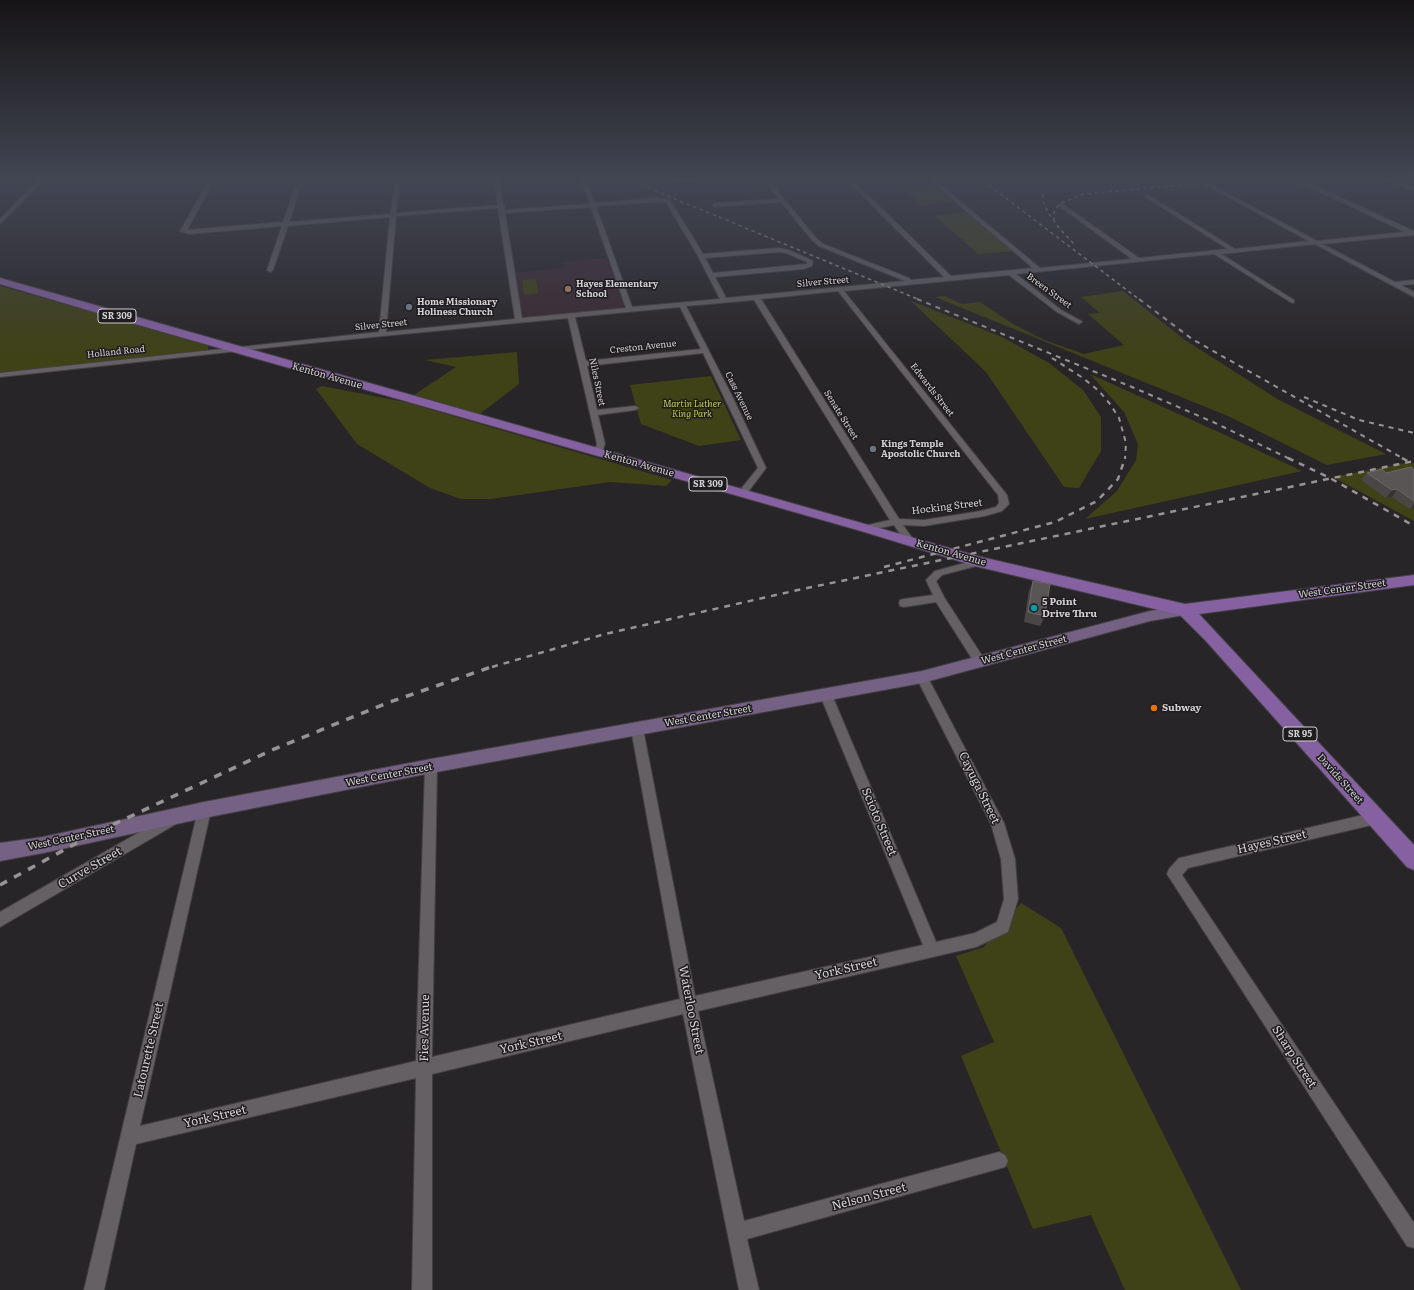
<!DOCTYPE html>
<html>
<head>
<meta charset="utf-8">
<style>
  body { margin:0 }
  canvas { display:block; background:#282528 }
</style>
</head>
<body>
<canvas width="1414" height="1290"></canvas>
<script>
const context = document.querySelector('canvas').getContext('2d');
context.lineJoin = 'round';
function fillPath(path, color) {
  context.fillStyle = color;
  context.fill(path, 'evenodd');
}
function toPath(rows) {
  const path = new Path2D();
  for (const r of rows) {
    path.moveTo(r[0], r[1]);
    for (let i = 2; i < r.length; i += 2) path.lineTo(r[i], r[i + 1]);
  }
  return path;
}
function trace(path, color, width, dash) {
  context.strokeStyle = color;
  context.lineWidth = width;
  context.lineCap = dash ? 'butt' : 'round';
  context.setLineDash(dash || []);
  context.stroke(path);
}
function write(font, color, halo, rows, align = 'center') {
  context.font = font + ' Literata,serif';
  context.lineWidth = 3;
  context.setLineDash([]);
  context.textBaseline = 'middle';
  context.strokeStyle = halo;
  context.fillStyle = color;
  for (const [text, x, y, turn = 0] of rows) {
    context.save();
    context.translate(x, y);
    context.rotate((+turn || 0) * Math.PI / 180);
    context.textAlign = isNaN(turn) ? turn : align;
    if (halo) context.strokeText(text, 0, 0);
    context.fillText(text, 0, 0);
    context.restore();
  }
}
fillPath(toPath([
  [607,258,625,305,621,309,528,318,523,315,515,273,564,268,563,262]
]), '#3a2830');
fillPath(toPath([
  [938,188,953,202,922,205,906,191],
  [966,212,1013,251,978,254,935,216],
  [536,279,538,293,524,295,522,280],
  [0,286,208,344,208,351,0,373],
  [1123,291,1185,340,1279,400,1386,454,1327,465,1228,416,935,297,944,296,962,304,980,302,1013,324,1044,340,1084,354,1124,345,1088,314,1100,313,1081,297],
  [911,301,1002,337,1049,363,1083,390,1101,417,1101,451,1079,488,1064,487,986,372],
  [517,352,519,384,477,416,411,397,456,367,425,360],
  [1090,374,1225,435,1302,471,1085,519,1117,491,1136,460,1138,444,1124,412],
  [711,376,741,440,699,446,641,424,630,385],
  [322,386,405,402,672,480,666,486,610,482,491,499,461,499,430,488,357,444,316,389],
  [1410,462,1414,464,1414,521,1333,477],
  [1021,903,1061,928,1241,1290,1125,1290,1091,1215,1033,1229,961,1056,994,1042,956,956,984,947]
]), '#3f4116');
const minor = toPath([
  [41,177,47,177,0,224,0,219,41,177],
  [128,177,133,177,128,183,124,183,128,177],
  [211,177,216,177,187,230,283,222,299,177,304,177,289,222,391,214,395,177,400,177,396,213,498,205,494,177,499,177,503,205,505,206,504,210,590,204,580,177,585,177,595,203,656,198,670,200,703,254,779,248,789,250,813,261,812,266,803,269,715,277,726,298,905,281,819,246,812,240,781,202,715,207,712,205,715,203,779,199,762,177,766,177,816,238,823,244,909,278,911,280,944,277,844,177,849,177,951,276,1033,268,926,177,931,177,1040,268,1132,259,1059,206,1059,204,1061,203,1139,258,1228,249,1145,197,1144,196,1147,194,1235,249,1309,241,1191,177,1196,177,1317,241,1405,232,1290,178,1313,177,1311,179,1300,179,1414,231,1414,235,1322,244,1395,282,1414,280,1414,284,1401,285,1414,292,1414,297,1315,244,1221,254,1294,300,1294,302,1292,303,1214,254,1016,274,1061,310,1081,321,1082,322,1079,324,1057,312,1009,275,844,291,1007,495,1009,504,1002,511,985,516,924,526,903,525,915,542,910,545,907,544,894,525,866,531,861,528,863,526,890,520,754,300,686,306,733,398,766,468,745,496,742,497,737,494,758,468,703,353,587,366,597,410,635,406,639,408,635,410,598,415,605,444,601,454,595,454,594,452,597,444,568,318,311,343,0,377,0,373,379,332,390,217,288,226,273,270,270,272,267,270,282,226,189,234,180,231,211,177],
  [656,202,666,202,698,256,720,299,632,307,596,206,656,202],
  [591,207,626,308,522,318,505,213,591,207],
  [498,208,515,319,386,332,396,216,498,208],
  [779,252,786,253,807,262,807,264,713,273,705,258,779,252],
  [838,291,998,495,999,503,996,507,981,511,924,520,899,519,761,299,838,291],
  [680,307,701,349,586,361,575,317,680,307],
  [655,177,660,177,662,179,720,177,717,179,660,183,655,177],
  [1379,177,1386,177,1414,187,1414,191,1379,177],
  [980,559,984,560,985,562,984,564,942,575,936,581,944,597,986,662,984,665,980,666,976,665,936,602,904,607,900,606,899,603,900,600,904,599,933,595,926,580,935,571,980,559],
  [922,673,926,674,1004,823,1015,859,1018,899,1008,932,976,947,698,1011,744,1221,999,1152,1005,1155,1008,1161,1005,1167,747,1239,759,1290,739,1290,683,1014,432,1074,432,1290,412,1290,416,1078,136,1144,104,1290,84,1290,199,806,204,804,209,806,211,810,140,1126,416,1061,425,766,427,762,431,761,435,762,437,766,432,1057,680,999,631,729,633,726,637,724,641,726,643,729,695,996,923,945,820,695,822,692,826,690,830,692,832,695,936,942,975,933,997,922,1004,899,1001,859,991,824,916,677,918,674,922,673],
  [1376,812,1381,814,1383,818,1381,822,1376,824,1188,868,1182,875,1414,1223,1414,1248,1407,1246,1167,874,1169,869,1179,858,1184,857,1376,812],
  [171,814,176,816,178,820,176,824,0,927,0,912,171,814]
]);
const secondary = toPath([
  [1185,605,1190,606,1192,610,1190,614,1150,621,922,683,431,773,204,818,43,853,0,861,0,843,43,837,204,802,431,759,922,671,1150,611,1185,605]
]);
const primary = toPath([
  [0,278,981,557,1185,604,1414,575,1414,585,1199,614,1414,845,1414,870,1407,867,1206,641,1180,615,975,566,861,531,128,322,0,284,0,278]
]);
trace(minor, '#434043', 2);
trace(secondary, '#434043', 2);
trace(primary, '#434043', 2);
fillPath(minor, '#646064');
fillPath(secondary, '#746183');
fillPath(primary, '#8561a1');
trace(toPath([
  [622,177,920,300],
  [978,177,1140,300],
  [1043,194,1044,204,1049,214,1059,228,1075,245],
  [1054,221,1054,212,1059,204,1084,194,1194,184]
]), '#969496', 1.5, [3.5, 3.5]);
trace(toPath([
  [917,299,1132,387,1213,422,1290,459],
  [1139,299,1192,339,1404,459],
  [1052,358,1083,378,1099,391,1110,404,1119,418,1126,443,1125,459],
  [1304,397,1359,420,1414,433]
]), '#969496', 2, [5, 5]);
trace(toPath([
  [1288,458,1330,478,1414,526],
  [1402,458,1411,463],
  [884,567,1055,522,1097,501,1118,479,1125,458],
  [492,667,605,634,798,590,1414,461]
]), '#969496', 2.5, [6, 6]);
trace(toPath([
  [0,885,93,834,272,750,387,703,494,666]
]), '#969496', 3.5, [8, 8]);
fillPath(toPath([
  [1414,470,1414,508,1410,509,1392,497,1386,498,1361,480,1367,473,1386,473],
  [1033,581,1045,616,1040,626,1024,622,1029,591]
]), '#4b4646');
fillPath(toPath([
  [1397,489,1392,497,1386,498,1392,490],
  [1414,504,1414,508,1410,509]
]), '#373333');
const building = toPath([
  [1411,467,1414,470,1414,501,1397,489,1392,490,1367,473,1382,469,1386,473,1411,467],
  [1033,581,1050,584,1045,616,1028,612,1033,581]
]);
fillPath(building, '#5a5555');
trace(building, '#6c6868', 1);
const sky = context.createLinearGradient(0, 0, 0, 357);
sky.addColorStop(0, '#161416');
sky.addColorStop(0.5, '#424653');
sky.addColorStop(1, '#42465300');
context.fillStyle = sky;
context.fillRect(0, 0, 1414, 357);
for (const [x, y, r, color] of [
  [568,289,4,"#8d6e63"],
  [409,307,4,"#6b7280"],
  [873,449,4,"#6b7280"],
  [1034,608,4,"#0f9aa8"],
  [1154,708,4,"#e8710a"]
]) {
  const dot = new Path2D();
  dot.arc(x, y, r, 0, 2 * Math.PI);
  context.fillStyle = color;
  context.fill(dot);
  trace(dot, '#1f1c1f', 1.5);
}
write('9px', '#d2d0d2', '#1f1c1f', [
  ["Silver Street",823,282,-5],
  ["Breen Street",1049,291,36],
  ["Silver Street",381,325,-6],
  ["Creston Avenue",643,347,-6],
  ["Holland Road",116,352,-6],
  ["Niles Street",597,382,78],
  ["Edwards Street",932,390,52],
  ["Cass Avenue",739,396,64],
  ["Senate Street",841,415,58]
]);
write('bold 9px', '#d2d0d2', '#1f1c1f', [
  ["Hayes Elementary",576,284],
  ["School",576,294],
  ["Home Missionary",417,302],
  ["Holiness Church",417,312],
  ["Kings Temple",881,444],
  ["Apostolic Church",881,454]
], 'left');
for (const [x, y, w] of [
  [117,316,38],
  [708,484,38],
  [1300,734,34]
]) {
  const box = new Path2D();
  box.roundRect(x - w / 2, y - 7, w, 14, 3);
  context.fillStyle = '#1f1c1f';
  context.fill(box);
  trace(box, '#d2d0d2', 1);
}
write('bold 9px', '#d2d0d2', null, [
  ["SR 309",117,316],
  ["SR 309",708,484],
  ["SR 95",1300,734]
]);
write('italic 9px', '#c6cc61', '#1f1c1f', [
  ["Martin Luther",692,404],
  ["King Park",692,414]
]);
write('10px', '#d2d0d2', '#1f1c1f', [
  ["Kenton Avenue",327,376,16],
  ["Kenton Avenue",639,464,16],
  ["Hocking Street",947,507,-7],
  ["Kenton Avenue",951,553,16],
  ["West Center Street",1342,589,-8],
  ["West Center Street",1024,650,-15],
  ["West Center Street",708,716,-10],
  ["West Center Street",389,775,-11],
  ["Davids Street",1340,779,48],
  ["West Center Street",71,838,-12]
]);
write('bold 10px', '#d2d0d2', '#1f1c1f', [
  ["5 Point",1042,602],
  ["Drive Thru",1042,614],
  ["Subway",1162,708]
], 'left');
write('12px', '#d2d0d2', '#1f1c1f', [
  ["Cayuga Street",979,788,64],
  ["Scioto Street",879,822,67],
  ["Hayes Street",1272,842,-13],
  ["Curve Street",90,868,-30],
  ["York Street",846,969,-13],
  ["Waterloo Street",691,1010,79],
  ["Fies Avenue",425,1028,-89],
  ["York Street",531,1043,-13],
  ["Latourette Street",149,1050,-77],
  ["Sharp Street",1294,1057,57],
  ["York Street",215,1117,-13],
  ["Nelson Street",869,1197,-15]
]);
</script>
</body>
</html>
